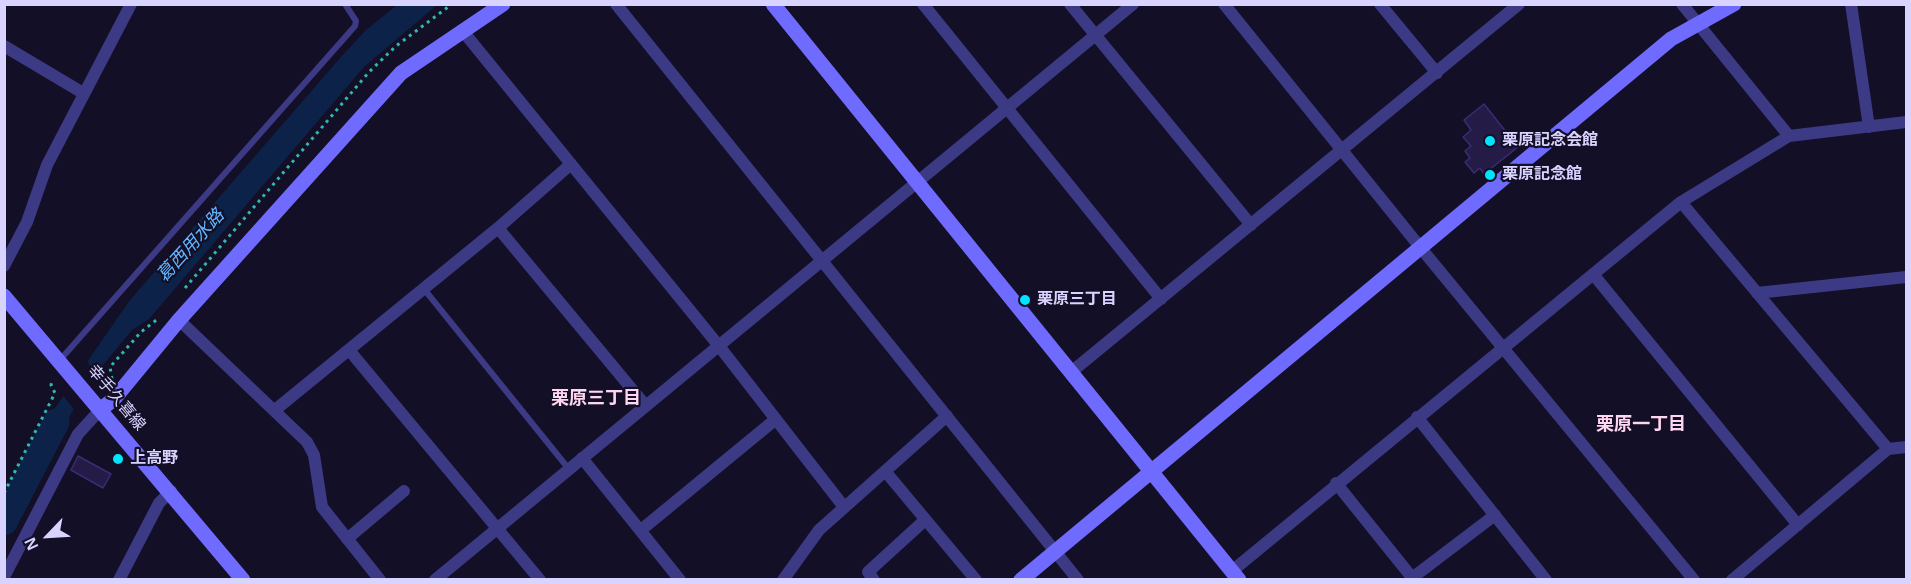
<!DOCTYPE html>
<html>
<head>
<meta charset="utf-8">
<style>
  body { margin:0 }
  #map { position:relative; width:1911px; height:584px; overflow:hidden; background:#130f26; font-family:Helvetica,sans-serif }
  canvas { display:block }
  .frame { position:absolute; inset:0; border:6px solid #d9d4ff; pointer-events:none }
  .north { position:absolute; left:18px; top:506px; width:60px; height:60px; -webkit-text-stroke:4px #130f26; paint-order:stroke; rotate:245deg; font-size:16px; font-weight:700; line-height:24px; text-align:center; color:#d9d4ff }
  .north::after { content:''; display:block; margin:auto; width:21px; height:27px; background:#d9d4ff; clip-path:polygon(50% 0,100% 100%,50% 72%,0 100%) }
</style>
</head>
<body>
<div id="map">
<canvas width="1911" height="584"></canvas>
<div class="frame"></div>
<div class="north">N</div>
</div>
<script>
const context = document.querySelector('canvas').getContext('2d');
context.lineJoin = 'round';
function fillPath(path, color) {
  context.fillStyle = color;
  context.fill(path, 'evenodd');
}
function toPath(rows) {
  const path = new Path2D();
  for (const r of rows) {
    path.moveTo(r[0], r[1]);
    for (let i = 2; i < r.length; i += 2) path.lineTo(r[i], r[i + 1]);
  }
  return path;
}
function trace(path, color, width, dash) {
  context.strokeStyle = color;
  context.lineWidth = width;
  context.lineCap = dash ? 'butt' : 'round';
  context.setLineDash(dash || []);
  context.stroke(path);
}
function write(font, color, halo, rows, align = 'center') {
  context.font = font + ' Helvetica,"Noto Sans JP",sans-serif';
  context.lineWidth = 4.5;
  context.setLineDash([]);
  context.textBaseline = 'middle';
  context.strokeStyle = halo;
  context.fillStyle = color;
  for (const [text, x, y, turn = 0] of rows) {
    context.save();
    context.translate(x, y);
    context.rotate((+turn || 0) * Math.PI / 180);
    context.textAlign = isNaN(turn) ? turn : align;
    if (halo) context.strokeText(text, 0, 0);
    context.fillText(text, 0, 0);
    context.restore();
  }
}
fillPath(toPath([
  [397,5,437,5,364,67,149,319,132,330,98,371,72,412,49,457,33,450,53,411,130,300,341,57,366,30]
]), '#0c2248');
fillPath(toPath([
  [84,358,99,376,76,412,61,393]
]), '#130f26');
trace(toPath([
  [4,522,56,422]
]), '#0c2248', 27);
const building = toPath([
  [1484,104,1518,147,1484,174,1480,168,1474,173,1465,162,1470,158,1465,151,1471,146,1463,137,1471,130,1464,120,1484,104],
  [78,456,111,474,103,488,71,470,78,456]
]);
fillPath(building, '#241b47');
trace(building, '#3b2d73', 1.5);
trace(toPath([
  [185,288,369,72,396,46,452,4],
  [112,379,110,367,141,332,159,318],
  [102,384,109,377],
  [4,493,55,393,51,385,53,379]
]), '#2fb8b0', 3, [3, 4.5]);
trace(toPath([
  [424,289,568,468],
  [60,360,355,26,356,21,345,4]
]), '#3d3a85', 6);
trace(toPath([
  [616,4,1078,580],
  [923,4,1161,299],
  [1070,4,1251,225],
  [1224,4,1420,247,1694,580],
  [1380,4,1437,73],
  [1682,4,1789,136],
  [1851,4,1869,127],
  [462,30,719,346,844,507],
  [4,46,83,93],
  [1681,202,1888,449],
  [498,228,646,406],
  [4,266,27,222,47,165,131,4],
  [1593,274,1798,525],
  [1757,293,1906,277],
  [179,320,307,442,314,455,322,507,380,580],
  [349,350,540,580],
  [1070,373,1519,4],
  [275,410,498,228,571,164],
  [1417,417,1546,580],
  [582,458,680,580],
  [885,471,976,580],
  [1336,483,1414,580],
  [641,530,776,419],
  [347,539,404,491],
  [1232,571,1681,202,1789,136,1906,122],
  [4,577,78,434,101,409],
  [1412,578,1495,515],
  [119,580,159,503,171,491],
  [435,580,1133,4],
  [783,580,819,530,947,416],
  [874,580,868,572,925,520],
  [1732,580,1888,449,1906,447]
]), '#3d3a85', 12);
trace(toPath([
  [773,4,1239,580],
  [4,296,243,580],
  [101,409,114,399,179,320,401,73,503,4],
  [1021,580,1671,39,1734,4]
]), '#6f6bff', 15);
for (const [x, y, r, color] of [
  [1490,141,6,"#00e5ff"],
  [1490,175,6,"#00e5ff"],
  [1025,300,6,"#00e5ff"],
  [118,459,6,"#00e5ff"]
]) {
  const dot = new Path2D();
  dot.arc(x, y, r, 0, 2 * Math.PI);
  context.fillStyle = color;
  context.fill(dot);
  trace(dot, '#130f26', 2);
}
write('bold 16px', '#d9d4ff', '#130f26', [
  ["栗原記念会館",1502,141],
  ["栗原記念館",1502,175],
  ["栗原三丁目",1037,300],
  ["上高野",130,459]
], 'left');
write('16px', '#d9d4ff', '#130f26', [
  ["幸手久喜線",116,398,50]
]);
write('italic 18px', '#62b6ff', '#130f26', [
  ["葛西用水路",191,246,-48]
]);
write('bold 18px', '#ffd6f0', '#130f26', [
  ["栗原三丁目",596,399],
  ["栗原一丁目",1641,425]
]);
</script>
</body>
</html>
